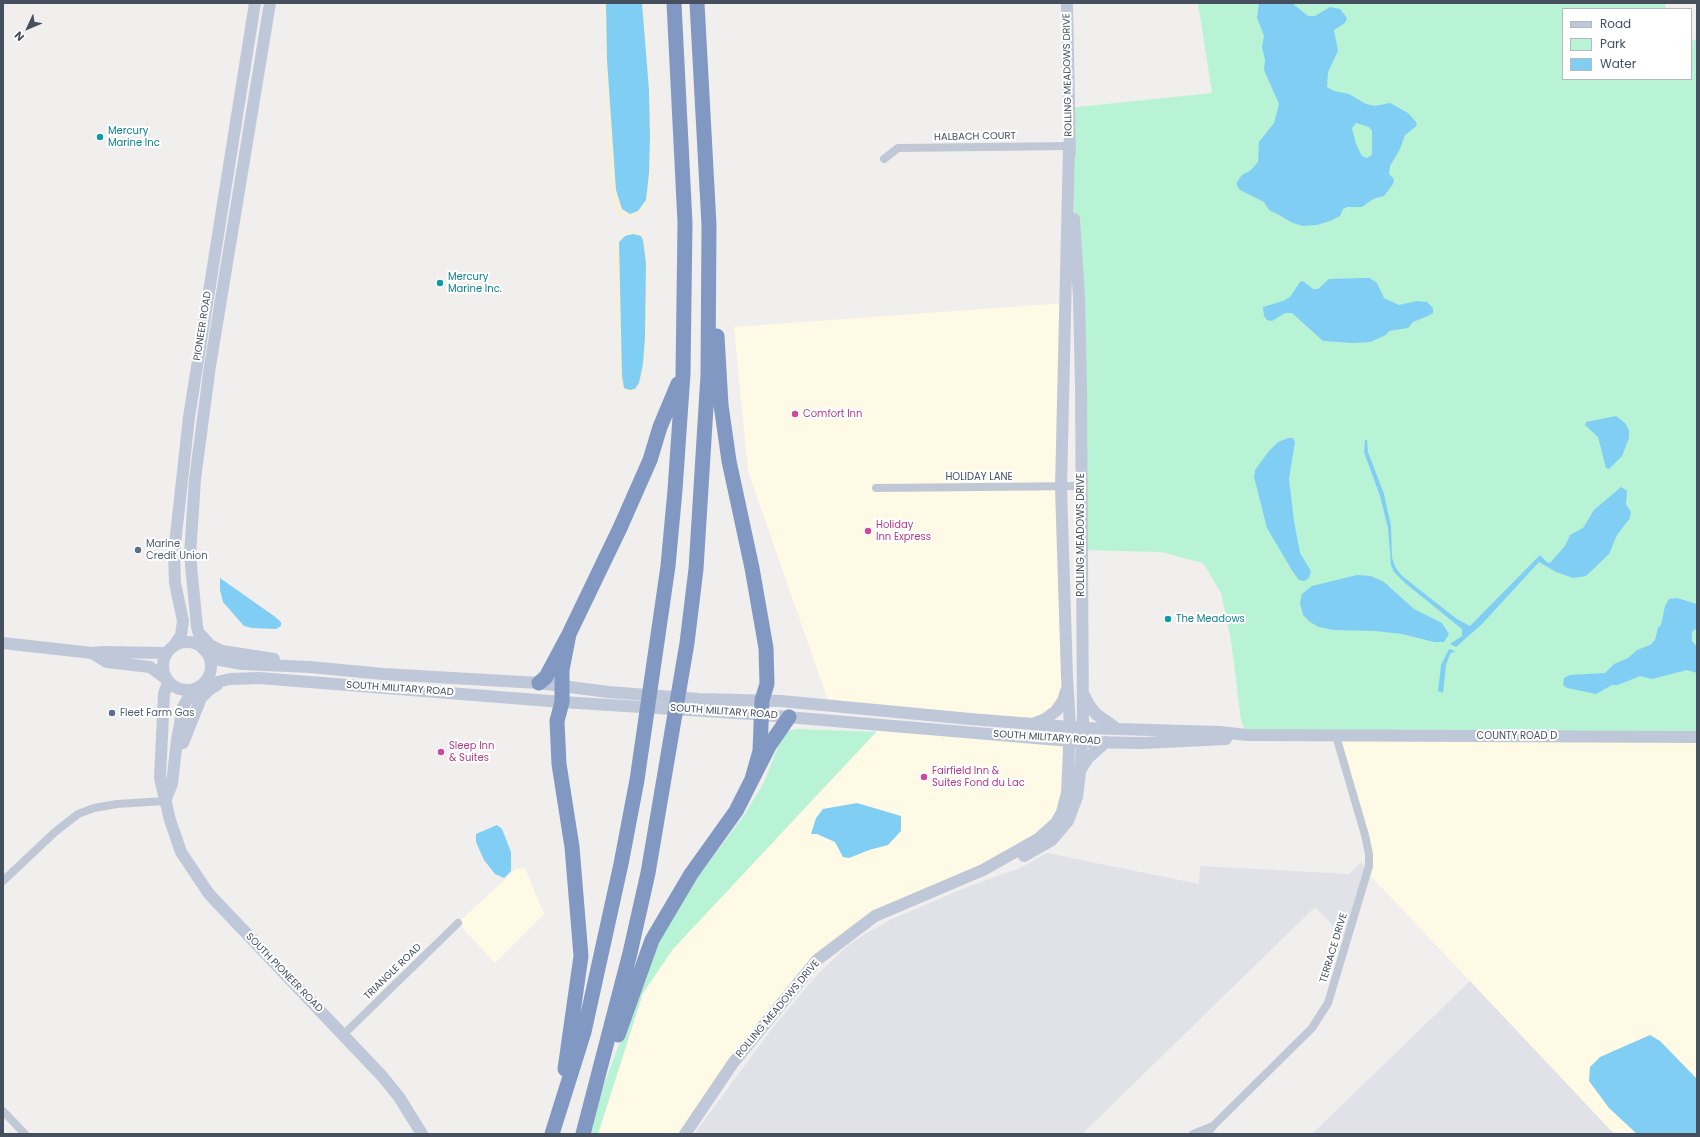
<!DOCTYPE html>
<html>
<head>
<meta charset="utf-8">
<style>
  body { margin:0 }
  #map { position:relative; width:1700px; height:1137px; overflow:hidden; background:#f1eeee; font-family:Poppins,sans-serif }
  canvas { display:block }
  .frame { position:absolute; inset:0; border:4px solid #454f5e; pointer-events:none }
  .legend { position:absolute; left:1562px; top:8px; width:130px; height:72px; box-sizing:border-box; background:#fff; border:1px solid #b5b9bf; margin:0; padding:5px 7px; list-style:none; font-size:12px; color:#454f5e }
  .legend li { display:flex; align-items:center; gap:8px; height:20px }
  .legend b { width:20px; border:1px solid #b5b9bf }
  .north { position:absolute; left:8px; top:8px; width:40px; height:40px; -webkit-text-stroke:3px #fff; paint-order:stroke; rotate:226deg; font-size:11px; font-weight:700; line-height:16px; text-align:center; color:#454f5e }
  .north::after { content:''; display:block; margin:auto; width:14px; height:18px; background:#454f5e; clip-path:polygon(50% 0,100% 100%,50% 72%,0 100%) }
</style>
</head>
<body>
<div id="map">
<canvas width="1700" height="1137"></canvas>
<div class="frame"></div>
<ul class="legend">
<li><b style="height:5px;background:#bfc8d9"></b>Road</li>
<li><b style="height:11px;background:#b8f3d6"></b>Park</li>
<li><b style="height:11px;background:#81cef4"></b>Water</li>
</ul>
<div class="north">N</div>
</div>
<script>
const context = document.querySelector('canvas').getContext('2d');
context.lineJoin = 'round';
function fillPath(path, color) {
  context.fillStyle = color;
  context.fill(path, 'evenodd');
}
function toPath(rows) {
  const path = new Path2D();
  for (const r of rows) {
    if (r.length === 3) {
      path.moveTo(r[0] + r[2], r[1]);
      path.arc(r[0], r[1], r[2], 0, 2 * Math.PI);
      continue;
    }
    path.moveTo(r[0], r[1]);
    for (let i = 2; i < r.length; i += 2) path.lineTo(r[i], r[i + 1]);
  }
  return path;
}
function trace(path, color, width, dash) {
  context.strokeStyle = color;
  context.lineWidth = width;
  context.lineCap = dash ? 'butt' : 'round';
  context.setLineDash(dash || []);
  context.stroke(path);
}
function write(font, color, halo, rows, align = 'center') {
  context.font = font + ' Poppins,sans-serif';
  context.lineWidth = 4;
  context.setLineDash([]);
  context.textBaseline = 'middle';
  context.strokeStyle = halo;
  context.fillStyle = color;
  for (const [text, x, y, turn = 0] of rows) {
    context.save();
    context.translate(x, y);
    context.rotate((+turn || 0) * Math.PI / 180);
    context.textAlign = isNaN(turn) ? turn : align;
    if (halo) context.strokeText(text, 0, 0);
    context.fillText(text, 0, 0);
    context.restore();
  }
}
fillPath(toPath([
  [1065,303,1068,688,1045,719,830,706,748,471,734,327],
  [882,726,1070,741,1065,804,1038,839,875,916,817,960,685,1134,598,1134,643,993,673,949],
  [1336,736,1697,737,1697,1134,1614,1134,1368,873,1369,866],
  [525,868,544,914,495,963,458,923,516,869]
]), '#fefae6');
fillPath(toPath([
  [1047,853,1199,884,1200,866,1349,874,1361,862,1365,867,1344,937,1315,907,1082,1134,694,1134,771,1030,817,975,846,947,865,934,890,920,967,887,1020,868],
  [1470,981,1614,1134,1312,1134]
]), '#e0e2e7');
fillPath(toPath([
  [1198,3,1665,3,1666,9,1563,9,1563,79,1691,79,1691,41,1697,39,1697,737,1247,735,1241,720,1231,640,1221,593,1203,563,1161,552,1081,550,1079,298,1068,108,1212,93],
  [797,729,876,732,673,949,643,993,598,1134,588,1134,605,1082,656,946,687,891,745,814,764,782,782,737,788,731]
]), '#b8f3d6');
fillPath(toPath([
  [603,3,645,3,652,129,651,195,647,208,643,214,633,217,622,217,616,212,610,196],
  [635,231,641,231,645,237,647,249,649,271,649,333,643,378,639,389,629,393,624,392,619,383,614,245,620,237,627,232]
]), '#f4f0dd');
fillPath(toPath([
  [606,3,642,3,649,90,650,138,649,173,646,200,638,211,630,214,622,209,616,190,607,60],
  [1259,3,1292,3,1308,16,1315,16,1330,7,1340,9,1347,18,1345,23,1334,30,1338,51,1328,72,1327,87,1334,91,1349,94,1366,104,1375,106,1390,103,1408,113,1416,122,1417,125,1414,128,1405,135,1400,149,1390,166,1389,174,1394,179,1393,184,1384,196,1373,199,1362,207,1347,207,1343,209,1340,216,1330,221,1317,225,1303,226,1293,223,1279,215,1269,210,1264,202,1240,190,1237,186,1237,182,1242,175,1251,170,1258,162,1259,142,1274,123,1279,104,1264,70,1265,60,1262,47,1264,36,1257,18],
  [1356,123,1369,127,1372,131,1372,155,1367,158,1362,156,1356,144,1352,128],
  [633,234,641,236,643,240,646,263,645,337,643,364,639,383,635,389,630,390,624,388,622,376,619,242,625,236],
  [1363,278,1370,278,1377,283,1384,298,1399,305,1417,301,1427,302,1433,308,1433,313,1428,316,1413,322,1408,328,1389,331,1386,335,1370,342,1352,343,1323,341,1292,313,1285,313,1272,321,1267,320,1264,316,1263,307,1283,301,1290,297,1300,282,1303,281,1313,289,1318,289,1329,279],
  [1616,416,1625,423,1629,430,1629,438,1622,456,1609,469,1606,468,1598,437,1585,425,1586,422],
  [1288,438,1293,438,1295,442,1289,479,1294,521,1300,553,1311,571,1309,578,1304,581,1299,580,1293,572,1267,528,1254,477,1255,470,1269,451,1278,442],
  [1365,440,1367,440,1368,452,1384,494,1391,526,1392,558,1396,568,1401,575,1430,598,1457,619,1470,626,1540,555,1547,562,1550,563,1565,546,1570,535,1583,528,1594,510,1621,487,1627,491,1626,504,1631,512,1630,518,1617,535,1609,554,1586,576,1573,578,1556,572,1539,562,1482,624,1456,647,1450,644,1462,636,1462,629,1405,583,1394,572,1391,565,1388,528,1380,496,1364,452],
  [1357,575,1371,576,1384,582,1414,609,1442,623,1449,634,1444,642,1434,642,1402,634,1375,631,1333,630,1319,627,1310,622,1303,615,1300,603,1302,594,1312,586],
  [220,578,274,616,281,622,281,626,276,629,252,628,244,626,223,602,220,590],
  [1677,598,1697,604,1697,628,1692,632,1692,641,1697,647,1697,673,1687,670,1652,679,1640,676,1618,685,1612,685,1596,694,1567,688,1563,685,1564,678,1570,675,1605,673,1614,664,1628,658,1637,650,1650,645,1655,640,1658,628,1661,625,1665,606,1669,599],
  [1449,649,1455,651,1450,654,1446,665,1443,693,1438,691,1441,665],
  [857,803,901,816,901,831,888,845,869,850,849,858,843,857,835,842,817,834,811,834,816,818,823,809],
  [497,825,502,829,511,852,511,871,504,878,495,874,484,860,476,842,476,834],
  [1650,1035,1660,1041,1697,1079,1697,1134,1637,1134,1609,1108,1589,1081,1590,1067,1600,1057]
]), '#81cef4');
trace(toPath([
  [884,159,898,148,1069,146],
  [876,488,1081,486],
  [3,881,55,832,78,814,94,808,117,804,165,801],
  [343,1035,458,923],
  [3,1111,25,1134],
  [1193,1134,1213,1126],
  [1208,1134,1213,1126,1312,1028,1328,1003,1369,866,1369,854,1365,835,1336,736]
]), '#c0c8d5', 8);
trace(toPath([
  [1067,3,1070,153],
  [201,635,210,645,222,651,274,659],
  [187,666,24],
  [3,643,92,653,103,652,166,653],
  [173,647,181,635,183,621,175,583,174,553,189,417,255,3],
  [203,649,197,627,190,555,195,479,210,366,270,3],
  [206,652,220,660,242,664,310,667,383,674,539,683,608,692,699,699,781,701,970,719,1083,728,1220,732,1247,735,1697,737],
  [92,653,107,662,150,667,165,678],
  [168,682,164,694,160,778,170,820,181,852,209,894,382,1076,399,1097,422,1134],
  [201,686,230,679,259,678,562,702,752,714,1082,742,1143,743,1226,739],
  [1084,695,1089,705,1096,714,1116,728],
  [1035,723,1045,719,1056,711,1063,701,1066,691],
  [183,743,201,698,210,689,217,685],
  [1081,769,1088,758,1106,742],
  [165,801,172,784,177,740,183,707,193,690],
  [1024,856,1052,840,1068,821,1077,797,1080,772,1083,728,1081,386,1079,298,1074,219],
  [685,1134,733,1063,817,960,875,916,983,870,1038,839,1056,823,1062,812,1067,793,1070,726,1067,677,1061,487,1069,146]
]), '#bfc8d9', 12);
trace(toPath([
  [717,336,721,405,729,461,752,568,766,648,767,684,762,700,760,751,752,779],
  [539,683,546,677,569,634,620,528,650,460,660,427,678,384],
  [618,1035,652,940,691,874,736,811,769,746,789,717],
  [565,1069,581,956,572,847,559,764,557,721,562,702,562,670,569,634],
  [552,1134,584,1032,621,864,637,780,668,566,675,490,683,374,685,223,674,3],
  [583,1134,630,953,648,873,687,643,696,569,708,375,709,225,697,3]
]), '#8199c2', 15);
for (const [x, y, r, color] of [
  [100,137,4,"#0f9aa8"],
  [440,283,4,"#0f9aa8"],
  [795,414,4,"#d1479c"],
  [868,531,4,"#d1479c"],
  [138,550,4,"#5c6f8a"],
  [1168,619,4,"#0f9aa8"],
  [112,713,4,"#5c6f8a"],
  [441,752,4,"#d1479c"],
  [924,777,4,"#d1479c"]
]) {
  const dot = new Path2D();
  dot.arc(x, y, r, 0, 2 * Math.PI);
  context.fillStyle = color;
  context.fill(dot);
  trace(dot, '#fff', 1.5);
}
write('10px', '#454f5e', '#fff', [
  ["ROLLING MEADOWS DRIVE",1068,75,-91],
  ["HALBACH COURT",975,137,-1],
  ["PIONEER ROAD",203,326,-81],
  ["HOLIDAY LANE",979,477],
  ["ROLLING MEADOWS DRIVE",1081,535,-90],
  ["SOUTH MILITARY ROAD",400,689,4],
  ["SOUTH MILITARY ROAD",724,712,4],
  ["COUNTY ROAD D",1517,736],
  ["SOUTH MILITARY ROAD",1047,738,4],
  ["TERRACE DRIVE",1334,948,-73],
  ["TRIANGLE ROAD",393,972,-44],
  ["SOUTH PIONEER ROAD",284,973,46],
  ["ROLLING MEADOWS DRIVE",778,1009,-50]
]);
write('10px', '#0d838f', '#fff', [
  ["Mercury",108,131],
  ["Marine Inc",108,143],
  ["Mercury",448,277],
  ["Marine Inc.",448,289],
  ["The Meadows",1176,619]
], 'left');
write('10px', '#b23c85', '#fff', [
  ["Comfort Inn",803,414],
  ["Holiday",876,525],
  ["Inn Express",876,537],
  ["Sleep Inn",449,746],
  ["& Suites",449,758],
  ["Fairfield Inn &",932,771],
  ["Suites Fond du Lac",932,783]
], 'left');
write('10px', '#4e5e75', '#fff', [
  ["Marine",146,544],
  ["Credit Union",146,556],
  ["Fleet Farm Gas",120,713]
], 'left');
</script>
</body>
</html>
